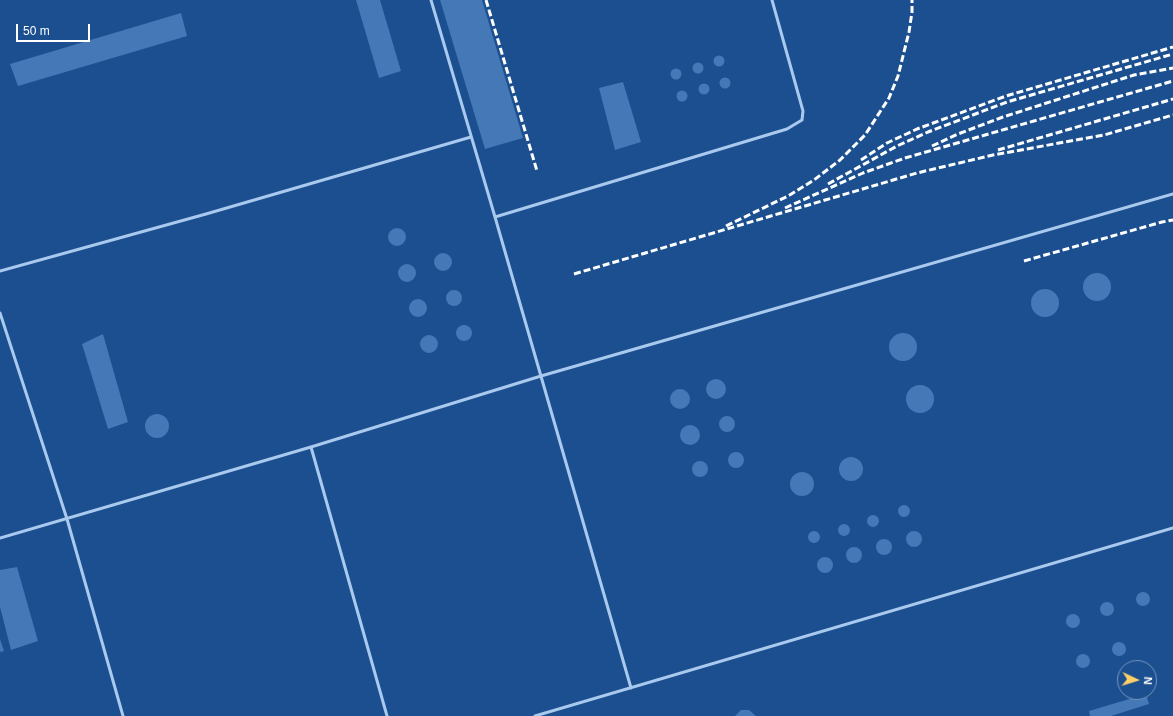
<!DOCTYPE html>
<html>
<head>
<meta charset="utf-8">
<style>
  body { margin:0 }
  #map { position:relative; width:1173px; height:716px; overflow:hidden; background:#1b4f8f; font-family:Arial,sans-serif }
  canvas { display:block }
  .north { position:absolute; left:1117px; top:660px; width:40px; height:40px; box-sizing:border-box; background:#1b4f8f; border:1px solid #7695bc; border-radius:50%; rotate:94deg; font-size:11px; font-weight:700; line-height:16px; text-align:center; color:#fff }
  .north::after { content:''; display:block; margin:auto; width:14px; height:18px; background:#ffd166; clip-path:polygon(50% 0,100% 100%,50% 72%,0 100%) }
  .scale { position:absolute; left:16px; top:24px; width:74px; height:18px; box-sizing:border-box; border:2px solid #fff; border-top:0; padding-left:5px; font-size:12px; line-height:14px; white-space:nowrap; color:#fff; -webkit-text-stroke:3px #1b4f8f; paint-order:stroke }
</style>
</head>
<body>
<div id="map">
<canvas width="1173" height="716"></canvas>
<div class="north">N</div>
<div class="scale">50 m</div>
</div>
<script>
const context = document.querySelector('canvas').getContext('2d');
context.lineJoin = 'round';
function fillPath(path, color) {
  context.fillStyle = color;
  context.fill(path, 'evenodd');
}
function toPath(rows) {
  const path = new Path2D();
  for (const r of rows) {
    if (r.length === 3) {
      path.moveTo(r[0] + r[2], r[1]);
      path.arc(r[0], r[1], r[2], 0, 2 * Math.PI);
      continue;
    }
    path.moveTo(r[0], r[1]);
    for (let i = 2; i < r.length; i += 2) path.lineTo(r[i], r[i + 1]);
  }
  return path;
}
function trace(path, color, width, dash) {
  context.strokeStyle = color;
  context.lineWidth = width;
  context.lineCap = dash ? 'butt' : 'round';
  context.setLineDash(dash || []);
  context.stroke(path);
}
fillPath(toPath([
  [356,0,380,0,401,71,379,78],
  [440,0,482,0,523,138,485,149],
  [181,13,187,36,18,86,10,64],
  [719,61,5.5],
  [698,68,5.5],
  [676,74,5.5],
  [725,83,5.5],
  [623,82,641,142,615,150,599,88],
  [704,89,5.5],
  [682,96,5.5],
  [397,237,9],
  [443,262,9],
  [407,273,9],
  [1097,287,14],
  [1045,303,14],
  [454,298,8],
  [418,308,9],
  [464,333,8],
  [903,347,14],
  [103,334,128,422,108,429,82,344],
  [429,344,9],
  [716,389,10],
  [920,399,14],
  [680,399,10],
  [157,426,12],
  [727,424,8],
  [690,435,10],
  [736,460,8],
  [851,469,12],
  [700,469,8],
  [802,484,12],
  [904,511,6],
  [873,521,6],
  [844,530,6],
  [914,539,8],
  [814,537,6],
  [884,547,8],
  [854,555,8],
  [825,565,8],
  [17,567,38,641,11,650,0,607,0,570],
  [1143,599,7],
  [1107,609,7],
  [1073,621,7],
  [0,639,4,651,0,652],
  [1119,649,7],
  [1083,661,7],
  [1146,694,1149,704,1111,716,1090,716,1089,711],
  [741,710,749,710,756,716,735,716]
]), '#4478b7');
trace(toPath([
  [431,0,495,217,787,129,802,120,803,111,772,0],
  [495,217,631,688],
  [0,271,206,214,471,137],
  [0,313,67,519,123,716],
  [311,447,387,716],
  [0,538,311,447,541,376,1173,194],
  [535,716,1173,528]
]), '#a9c9ee', 3);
trace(toPath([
  [486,0,537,171],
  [932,146,958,134,1003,117,1134,75,1173,68],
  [998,150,1173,99],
  [861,160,887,143,917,129,1006,96,1173,47],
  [828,184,897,146,928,132,1007,102,1173,54],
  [785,208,863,173,905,158,1173,81],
  [726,226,788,196,814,180,840,160,865,135,889,98,898,76,909,32,912,12,912,0],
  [1024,261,1162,222,1173,220],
  [574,274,917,173,993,155,1104,135,1173,115]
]), '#fff', 3, [7, 3]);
</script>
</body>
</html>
